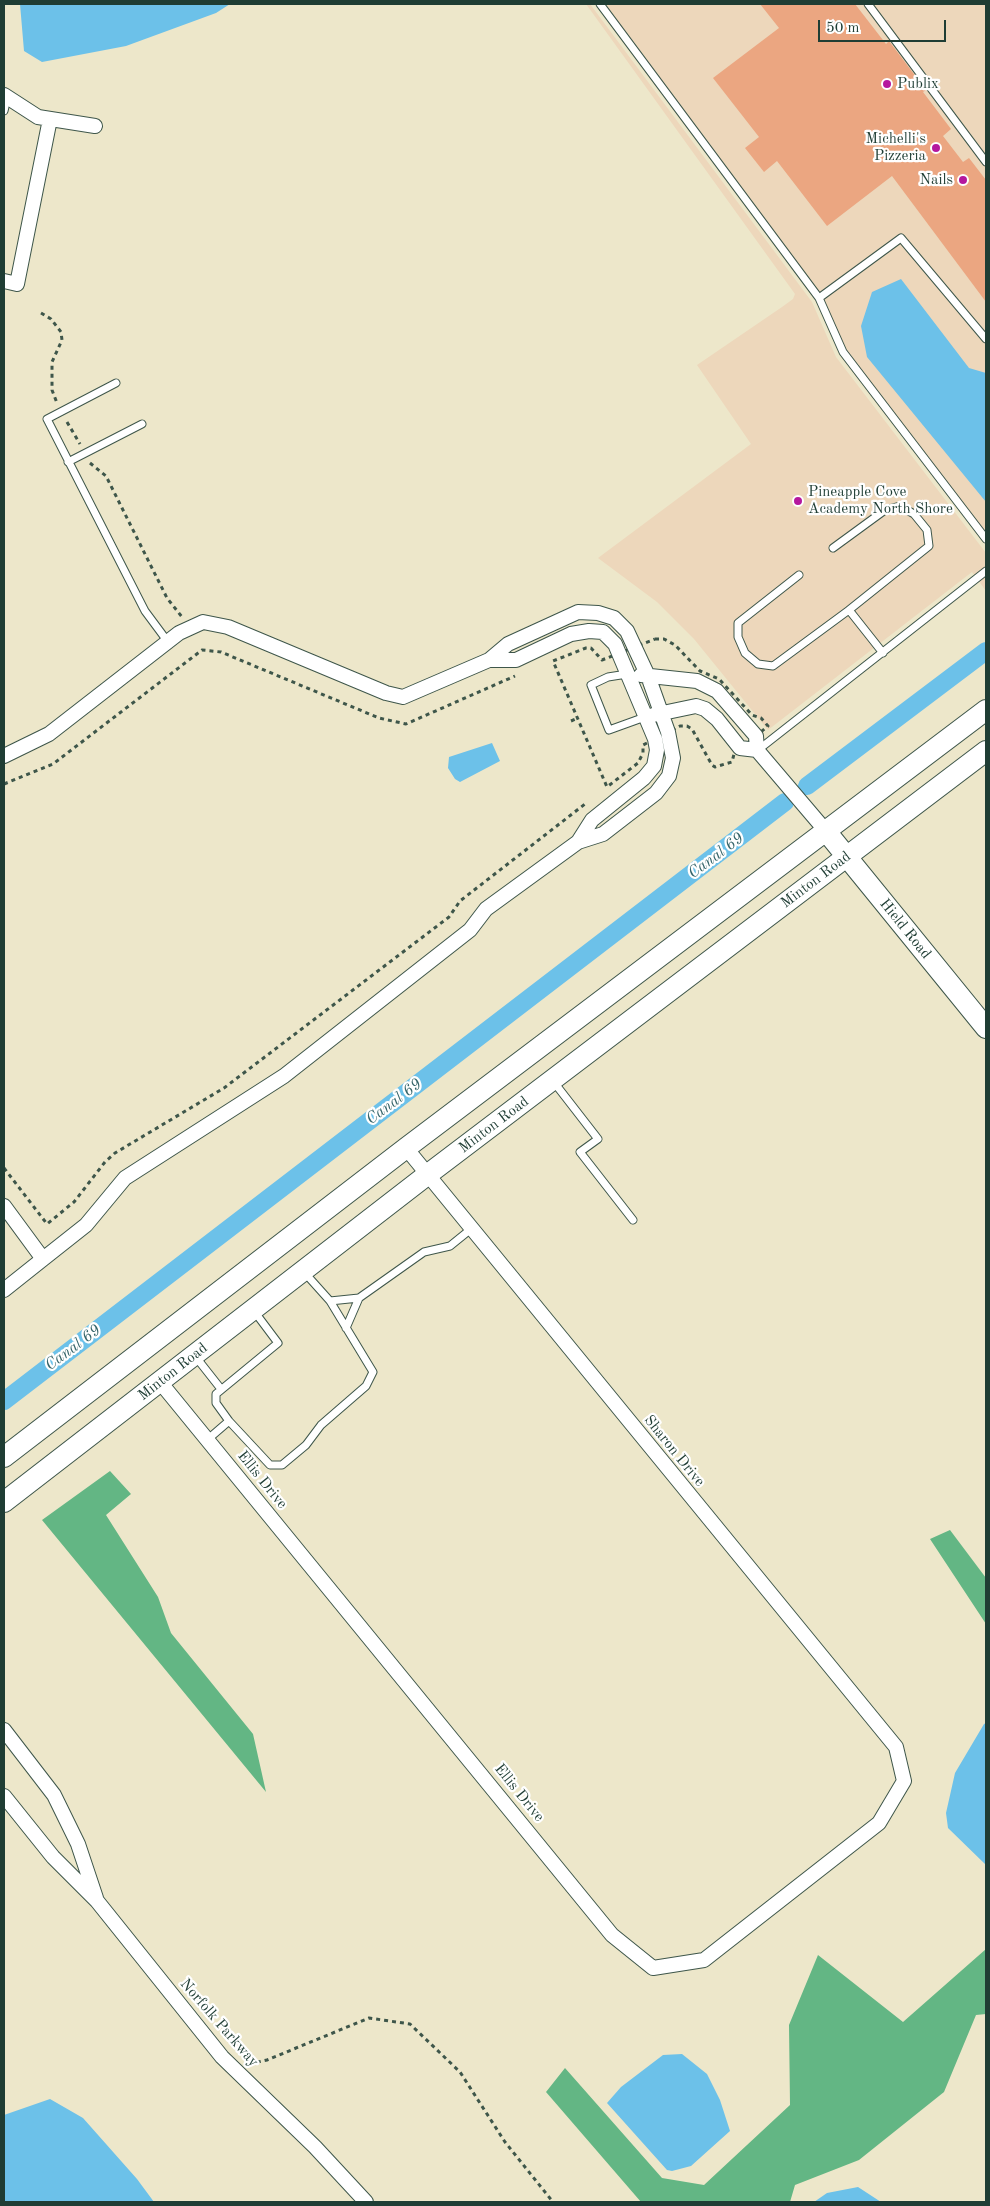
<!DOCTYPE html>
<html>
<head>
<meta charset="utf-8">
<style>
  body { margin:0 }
  #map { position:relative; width:990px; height:2206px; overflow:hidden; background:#ede7ca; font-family:"Old Standard TT",serif }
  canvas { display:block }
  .frame { position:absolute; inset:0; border:5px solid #1f3d34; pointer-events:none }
  .scale { position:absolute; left:818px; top:20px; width:128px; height:22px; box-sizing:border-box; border:2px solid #1f3d34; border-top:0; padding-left:6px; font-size:15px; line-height:18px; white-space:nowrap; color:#1f3d34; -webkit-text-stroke:4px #fff; paint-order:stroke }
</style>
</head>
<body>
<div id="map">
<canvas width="990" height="2206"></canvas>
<div class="frame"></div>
<div class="scale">50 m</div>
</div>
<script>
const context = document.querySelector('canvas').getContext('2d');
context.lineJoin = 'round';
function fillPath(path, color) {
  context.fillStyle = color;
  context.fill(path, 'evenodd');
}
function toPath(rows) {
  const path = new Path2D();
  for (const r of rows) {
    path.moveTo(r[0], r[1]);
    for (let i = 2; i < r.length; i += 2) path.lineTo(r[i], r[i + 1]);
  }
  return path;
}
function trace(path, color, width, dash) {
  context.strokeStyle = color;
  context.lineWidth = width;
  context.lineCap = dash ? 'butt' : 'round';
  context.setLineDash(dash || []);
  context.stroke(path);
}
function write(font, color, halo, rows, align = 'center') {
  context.font = font + ' "Old Standard TT",serif';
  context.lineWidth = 4.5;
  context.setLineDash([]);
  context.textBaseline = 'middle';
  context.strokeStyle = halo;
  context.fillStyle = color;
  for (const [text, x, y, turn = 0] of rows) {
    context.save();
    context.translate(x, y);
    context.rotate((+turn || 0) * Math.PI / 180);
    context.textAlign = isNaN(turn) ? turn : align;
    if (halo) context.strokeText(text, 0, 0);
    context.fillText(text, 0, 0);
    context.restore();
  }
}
fillPath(toPath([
  [586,4,590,4,812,302,836,357,986,553,986,591,972,572,768,730,694,639,657,602,598,558,751,444,697,365,782,307,793,299,795,294],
  [600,4,986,4,986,539,843,352,819,298]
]), '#edd7bb');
fillPath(toPath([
  [110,1471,131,1494,106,1515,158,1597,171,1633,253,1734,266,1792,42,1520],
  [950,1530,986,1578,986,1624,930,1539],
  [986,1949,986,2014,976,2015,944,2092,859,2160,795,2185,790,2202,641,2202,546,2092,565,2068,662,2178,704,2185,790,2105,789,2025,818,1955,903,2022]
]), '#63b684');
fillPath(toPath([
  [20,4,230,4,216,13,126,46,42,62,24,51],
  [901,279,969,368,986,373,986,502,867,357,861,326,872,292],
  [492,743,500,761,460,782,455,779,448,768,449,757],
  [986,1723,986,1865,948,1828,946,1813,955,1773,984,1724],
  [682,2054,707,2074,720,2100,730,2131,691,2166,672,2171,667,2170,607,2103,621,2087,663,2055],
  [50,2099,83,2118,137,2179,154,2202,4,2202,4,2115],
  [858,2187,881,2202,814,2202,827,2193]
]), '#6cc1e9');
trace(toPath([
  [807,786,986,651],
  [4,1401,785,802]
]), '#6cc1e9', 18);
fillPath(toPath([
  [760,4,855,4,886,44,889,41,926,90,923,92,951,129,943,136,963,162,969,158,986,180,986,302,892,176,827,226,777,161,764,172,745,148,759,137,713,78,779,28]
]), '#eba681');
const lane = toPath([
  [600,4,819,298,843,352,986,539],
  [868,4,986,162],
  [4,111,7,98],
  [819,298,901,238,986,339],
  [116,383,47,419,145,611,168,642],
  [68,462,142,424],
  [833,548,885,510,900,506,914,514,927,530,929,546,849,610,883,653],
  [799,575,738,623,738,637,745,653,758,664,773,666,849,610],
  [627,674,608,677,591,685,609,730,645,717],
  [758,750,986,571],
  [553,1081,598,1139,580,1152,633,1220],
  [330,1301,359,1298,424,1252,450,1246,471,1229],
  [346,1328,359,1298],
  [195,1356,221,1389],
  [229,1421,216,1403,216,1394,278,1343,254,1311],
  [207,1440,229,1421,270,1465,282,1465,306,1445,321,1425,366,1386,373,1372,330,1301,304,1272]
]);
const street = toPath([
  [4,95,38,117,95,126],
  [4,281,17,284,50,119],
  [578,612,598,613,614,618,627,631,648,676,668,732,673,758,669,776,656,793,603,834,578,842,592,820,644,778,654,766,657,750,655,739,615,644,603,632,589,631,571,634,516,660,489,660,508,644,578,612],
  [641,675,697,681,717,691,756,736,757,750,825,830],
  [653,715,696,706,705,709,717,719,740,748,757,750],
  [4,756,49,734,179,633,203,622,228,627,386,693,403,697,489,660],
  [4,1206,43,1259,4,1290],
  [43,1259,86,1225,125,1178,284,1076,470,930,486,909,578,842],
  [160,1382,612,1935,653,1968,704,1960,879,1823,904,1781,896,1747,406,1148],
  [4,1730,54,1795,78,1844,96,1898],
  [4,1796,53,1857,97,1901,222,2057,315,2147,366,2202]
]);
const secondary = toPath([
  [825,830,986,1028],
  [4,1457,406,1148,986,710],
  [4,1502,427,1175,986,751]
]);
trace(lane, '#3e564a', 9);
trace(street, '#3e564a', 16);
trace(secondary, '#3e564a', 22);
trace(toPath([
  [41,313,51,319,61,332,62,340,52,362,52,390,57,403],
  [67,422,80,444],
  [90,463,106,476,167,598,182,617],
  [655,639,664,639,675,645,700,671,719,679,752,715,761,718,768,726,734,754,732,762,715,767,712,765,692,729,687,726,680,726,643,745,643,753,638,763,607,787,553,661,586,648,591,648,602,660,655,639],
  [571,721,578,718],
  [4,784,53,764,202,650,221,652,379,718,406,724,515,676],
  [4,1168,47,1224,74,1202,105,1162,115,1153,224,1088,449,917,460,901,585,804],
  [249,2064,267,2060,369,2018,410,2024,460,2072,505,2142,553,2202]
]), '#3e564a', 3, [4, 4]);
trace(lane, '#fff', 7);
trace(street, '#fff', 14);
trace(secondary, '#fff', 20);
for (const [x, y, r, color] of [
  [887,84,5,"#b5179e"],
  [936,148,5,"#b5179e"],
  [963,180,5,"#b5179e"],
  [798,501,5,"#b5179e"]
]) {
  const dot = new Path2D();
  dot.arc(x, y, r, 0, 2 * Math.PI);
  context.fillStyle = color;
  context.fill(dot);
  trace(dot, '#fff', 2);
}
write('15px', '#1f3d34', '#fff', [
  ["Publix",897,84],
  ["Michelli's",926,139,"right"],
  ["Pizzeria",926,156,"right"],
  ["Nails",953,180,"right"],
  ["Pineapple Cove",808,492],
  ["Academy North Shore",808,509]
], 'left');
write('15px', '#1f3d34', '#fff', [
  ["Minton Road",816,880,-37],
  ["Hield Road",905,929,51],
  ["Minton Road",494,1125,-37],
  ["Minton Road",173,1372,-38],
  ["Sharon Drive",674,1451,51],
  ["Ellis Drive",262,1480,51],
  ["Ellis Drive",519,1793,51],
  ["Norfolk Parkway",219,2023,49]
]);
write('italic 16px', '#36656a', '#fff', [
  ["Canal 69",716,856,-37],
  ["Canal 69",394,1102,-37],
  ["Canal 69",73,1348,-37]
]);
</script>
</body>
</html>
